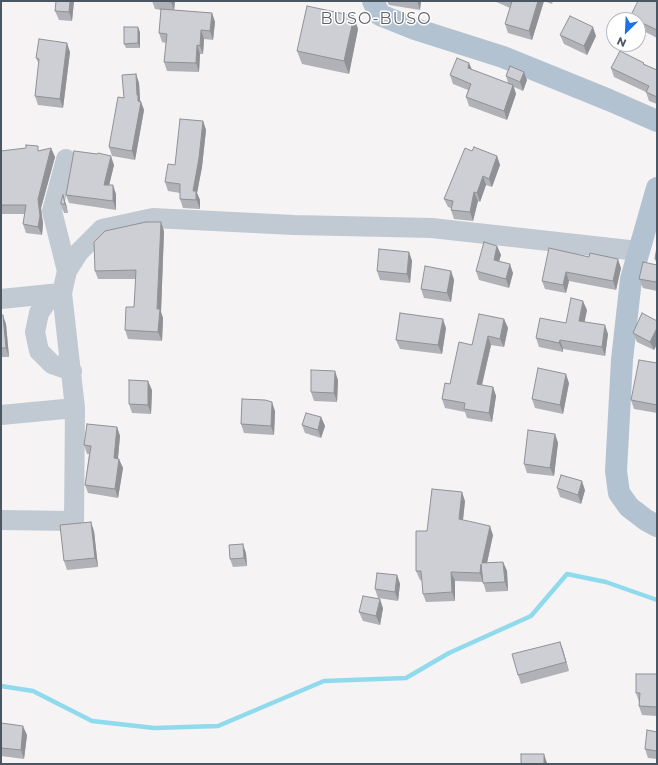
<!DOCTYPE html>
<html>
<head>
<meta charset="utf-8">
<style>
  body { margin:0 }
  #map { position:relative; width:658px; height:765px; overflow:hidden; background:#f5f3f3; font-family:Montserrat,sans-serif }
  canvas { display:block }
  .frame { position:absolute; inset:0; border:2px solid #4a5661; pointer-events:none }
  .north { position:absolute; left:606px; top:12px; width:40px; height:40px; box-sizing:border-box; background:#fff; border:1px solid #b7bbc0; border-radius:50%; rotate:204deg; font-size:11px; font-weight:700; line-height:16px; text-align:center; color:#4a5661 }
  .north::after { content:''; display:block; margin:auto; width:14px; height:18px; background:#1a73e8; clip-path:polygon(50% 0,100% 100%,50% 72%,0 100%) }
</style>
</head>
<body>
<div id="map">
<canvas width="658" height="765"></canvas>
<div class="frame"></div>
<div class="north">N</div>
</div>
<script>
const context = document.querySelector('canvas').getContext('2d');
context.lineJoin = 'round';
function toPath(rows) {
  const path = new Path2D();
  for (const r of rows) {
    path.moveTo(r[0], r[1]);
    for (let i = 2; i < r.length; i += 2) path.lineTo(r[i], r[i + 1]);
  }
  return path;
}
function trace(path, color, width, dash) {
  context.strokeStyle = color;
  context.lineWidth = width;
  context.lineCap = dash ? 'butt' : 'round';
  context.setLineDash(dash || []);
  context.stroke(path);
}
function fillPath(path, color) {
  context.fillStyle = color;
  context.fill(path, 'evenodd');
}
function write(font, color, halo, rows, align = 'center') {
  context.font = font + ' Montserrat,sans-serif';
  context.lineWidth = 3;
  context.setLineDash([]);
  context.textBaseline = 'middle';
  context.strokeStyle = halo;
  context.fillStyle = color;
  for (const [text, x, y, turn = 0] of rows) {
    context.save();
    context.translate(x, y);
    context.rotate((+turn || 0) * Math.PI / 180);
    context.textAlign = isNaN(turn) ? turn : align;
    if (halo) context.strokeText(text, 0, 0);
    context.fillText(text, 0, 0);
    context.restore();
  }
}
trace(toPath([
  [1,686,33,691,92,721,154,728,218,726,324,681,406,678,449,653,531,616,567,574,606,582,657,600]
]), '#90daee', 4.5);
trace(toPath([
  [66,159,52,211,67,271],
  [52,294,39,313,35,332,39,351,52,364,72,371],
  [1,299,60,293],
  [1,415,75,408],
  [1,520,74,521,75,408,62,293,67,271,79,252,102,229,153,218,294,225,432,228,638,251]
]), '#c1cad2', 20);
trace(toPath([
  [373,1,380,15,415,29,503,57,609,100,657,121],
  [657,188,631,279,622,360,616,471,619,493,629,507,646,520,657,526]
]), '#b3c2d1', 22);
fillPath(toPath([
  [74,1,72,21,59,20,55,11],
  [152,1,175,1,174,10,212,13,215,22,213,40,204,39,203,54,200,54,199,72,167,71,164,62,166,43,162,42,159,33,161,10,155,9],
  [387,1,421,1,420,10,389,5],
  [494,1,553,1,552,4,544,1,532,40,508,33,505,24,510,8],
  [657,1,657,38,638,28,638,20,631,20,630,17],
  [358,29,349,74,302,64,297,51],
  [140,32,140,48,126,48,124,44],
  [560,35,596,36,587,55,564,44],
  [70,52,63,108,38,105,35,96,39,64,36,58],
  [644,64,657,70,657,104,649,101,646,92,614,77,611,68],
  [472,70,508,83,506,76,527,80,523,91,514,87,516,94,507,120,469,106,466,97,468,90,453,84,450,75],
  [136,74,139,83,140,100,141,102,144,110,135,160,112,156,109,147,124,98],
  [203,121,206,130,202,167,197,193,200,200,200,209,183,208,180,199,180,193,168,191,165,182,175,165],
  [51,148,55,157,41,208,43,224,42,235,26,233,23,224,25,214,1,214,1,151,40,151],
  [472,151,497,156,500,165,492,187,486,185,480,202,478,201,473,221,454,219,451,210,451,208,448,207,444,199],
  [114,165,109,185,116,194,116,210,69,203,66,195],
  [61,204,66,204,68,213,64,213],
  [164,231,161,312,163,318,162,341,128,339,125,330,134,307,136,279,98,279,95,271],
  [497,246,501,255,499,261,513,273,509,288,479,280,476,271],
  [657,247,657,265,655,259],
  [409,252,412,261,410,283,380,280,377,271],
  [589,257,621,268,616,290,569,281,566,293,545,289,542,281],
  [657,265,657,291,643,288,639,279],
  [451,271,454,280,451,302,424,298,421,289],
  [587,310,584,322,608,334,605,356,563,349,563,352,539,347,536,338,566,323],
  [1,315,6,324,9,357,1,357],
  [504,319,508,328,504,347,491,345,482,385,493,387,496,396,492,422,467,418,465,412,445,408,442,399,472,345],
  [657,321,657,344,654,350,637,342,633,333],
  [446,328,442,354,400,349,396,340],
  [657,363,657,413,634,409,631,400],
  [338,380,337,402,314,401,311,392],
  [569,383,563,414,535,408,532,399],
  [152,390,151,414,132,413,129,404],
  [275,411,274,435,244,433,241,424],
  [321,417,325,426,321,438,305,433,302,425],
  [117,427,120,436,118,459,123,468,118,498,88,493,85,485,89,454,87,454,84,445],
  [555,434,558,443,554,476,527,473,524,464],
  [557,488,585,490,581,504,560,497],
  [465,501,463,520,493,535,487,563,503,562,507,571,508,591,486,592,483,582,455,581,455,601,426,602,423,594,422,580,420,580,416,571,427,531],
  [94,531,98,567,67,570,64,561],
  [246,553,247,566,233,567,230,559],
  [397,575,400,584,398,601,378,598,375,589],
  [383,608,380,625,363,621,359,612],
  [560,642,563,650,569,671,521,684,518,675],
  [657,674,657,716,642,715,639,706,639,702,636,693],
  [1,723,27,735,24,759,1,756],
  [657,732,657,759,648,758,645,749]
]), '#b0b2b7');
fillPath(toPath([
  [70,1,74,1,72,21,69,12],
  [171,1,175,1,174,11,171,2],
  [417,1,421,1,420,10],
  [538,1,544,1,532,40,529,31],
  [212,13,215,22,213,40,210,31],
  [354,16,358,29,349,74,344,61],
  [138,27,140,32,140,48,138,43],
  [593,27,596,36,587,55,584,46],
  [201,30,204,39,203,54,200,46],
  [67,43,70,52,63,108,60,99],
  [197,45,200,54,199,72,196,63],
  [469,63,473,72,468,68],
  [524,72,527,80,523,91,520,82],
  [136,74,139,83,140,100,141,103,141,102,144,110,135,160,132,151,137,95],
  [513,85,516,94,507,120,504,111],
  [203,121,206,130,202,167,197,193,200,200,200,209,193,191],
  [51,148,55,157,41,208,43,224,42,235,38,227,38,199],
  [111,156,114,165,107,194,104,185],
  [497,156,500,165,492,187,489,179],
  [483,176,486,185,480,202,477,193],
  [113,185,116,194,116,210,113,201],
  [474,192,478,201,473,221,470,212],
  [63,195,66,204,68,213,65,204],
  [161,222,164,231,161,312,163,318,162,341,158,332,157,309],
  [497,246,501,255,497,268,494,260],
  [409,252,412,261,410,283,407,274],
  [618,259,621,268,616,290,613,281],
  [510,264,513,273,509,288,506,279],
  [451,271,454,280,451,302,447,293],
  [566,272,569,281,566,293,563,285],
  [583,301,587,310,583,330,579,321],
  [3,315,6,324,9,357,6,348],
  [443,319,446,328,442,354,438,345],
  [504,319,508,328,504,347,500,339],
  [605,325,608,334,605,356,602,347],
  [657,328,657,344,654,350,650,342],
  [488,336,491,345,480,393,477,384],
  [560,340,563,349,563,352,559,343],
  [335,371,338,380,337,402,334,393],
  [566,374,569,383,563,414,560,405],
  [148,381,152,390,151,414,148,405],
  [493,387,496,396,492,422,489,413],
  [272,402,275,411,274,435,271,426],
  [321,417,325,426,321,438,318,430],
  [117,427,120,436,117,467,114,458],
  [555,434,558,443,554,476,550,468],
  [119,459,123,468,118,498,115,489],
  [582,481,585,490,581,504,578,495],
  [462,492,465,501,462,528,459,519],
  [91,522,94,531,98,567,95,558],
  [490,526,493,535,485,572,482,563],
  [243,544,246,553,247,566,244,558],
  [503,562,507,571,508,591,505,582],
  [481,564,483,582,480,573],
  [451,572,455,581,455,601,452,592],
  [397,575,400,584,398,601,395,592],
  [380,599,383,608,380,625,376,616],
  [560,642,563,650,569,671,566,662],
  [23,726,27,735,24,759,21,750],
  [544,754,547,763,547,764,544,764]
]), '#909195');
const building = toPath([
  [56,1,70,1,69,12,55,11,56,1],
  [160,1,171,1,171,2,160,1],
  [511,1,538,1,529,31,505,24,512,1,511,1],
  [638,1,657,1,657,30,638,21,638,20,635,20,630,17,638,1],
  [307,6,354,16,344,61,297,51,307,6],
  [161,9,212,13,210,31,201,30,200,46,197,45,196,63,164,62,167,34,159,33,161,9],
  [570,16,593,27,584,46,560,35,570,16],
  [124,27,138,27,138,43,124,44,124,27],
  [39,39,67,43,60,99,35,96,39,59,36,58,39,39],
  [620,51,644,63,643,64,657,70,657,97,646,92,649,86,611,68,620,51],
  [457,58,469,63,468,68,513,85,504,111,466,97,471,84,450,75,457,58],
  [510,66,524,72,520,82,506,76,510,66],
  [136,74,137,95,138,95,138,101,141,102,132,151,109,147,118,97,124,98,122,75,136,74],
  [180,119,203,121,199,158,193,191,196,191,196,200,180,199,180,184,165,182,168,164,175,165,180,119],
  [26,145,38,146,38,151,51,148,38,199,40,216,38,227,23,224,26,205,1,205,1,151,26,148,26,145],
  [474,147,497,156,489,179,483,176,477,193,474,192,470,212,451,210,453,201,444,199,465,148,472,151,474,147],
  [74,151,97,154,98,153,111,156,104,185,113,185,113,201,66,195,74,151],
  [63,195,65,204,61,204,61,202,63,195],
  [146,222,161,222,157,309,160,309,158,332,125,330,126,307,134,307,136,270,95,271,94,242,105,231,146,222],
  [484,242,497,246,494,260,510,264,506,279,476,271,484,242],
  [657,247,657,259,655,259,657,247],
  [549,248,589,257,590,253,618,259,613,281,566,272,563,285,542,281,549,248],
  [379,249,409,252,407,274,377,271,379,249],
  [643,262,657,265,657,277,656,282,639,279,643,262],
  [425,266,451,271,447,293,421,289,425,266],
  [571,298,583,301,579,321,605,325,602,347,560,340,559,343,536,338,540,318,566,323,571,298],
  [400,313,443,319,438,345,396,340,400,313],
  [642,313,657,321,657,328,650,342,633,333,642,313],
  [479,314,504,319,500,339,488,336,477,384,493,387,489,413,464,409,465,403,442,399,445,383,450,384,459,342,472,345,479,314],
  [1,315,3,315,6,348,1,348,1,315],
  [639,360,657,363,657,405,631,400,639,360],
  [538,368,566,374,560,405,532,399,538,368],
  [311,370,335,371,334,393,311,392,311,370],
  [129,380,148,381,148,405,129,404,129,380],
  [242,399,265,400,272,402,271,426,241,424,242,399],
  [306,413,321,417,318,430,302,425,306,413],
  [87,424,117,427,114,458,119,459,115,489,85,485,91,446,84,445,87,424],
  [528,430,555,434,550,468,524,464,528,430],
  [561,475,582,481,578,495,557,488,561,475],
  [432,489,462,492,459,519,490,526,482,563,503,562,505,582,483,583,481,564,480,573,451,572,452,592,423,594,421,571,416,571,416,531,427,531,432,489],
  [91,522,95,558,64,561,60,525,91,522],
  [243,544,244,558,230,559,229,545,243,544],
  [377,573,397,575,395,592,375,589,377,573],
  [363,596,380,599,376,616,359,612,363,596],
  [560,642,566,662,518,675,512,654,560,642],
  [636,674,657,674,657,707,639,706,640,693,636,693,636,674],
  [1,723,23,726,21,750,1,748,1,723],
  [647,730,657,732,657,751,645,749,647,730],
  [521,754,544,754,544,764,521,764,521,754]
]);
fillPath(building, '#cdcfd5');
trace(building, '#909195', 1);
context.letterSpacing = '1px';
write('16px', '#5f6368', '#fff', [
  ["BUSO-BUSO",376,19]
]);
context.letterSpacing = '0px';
</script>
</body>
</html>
